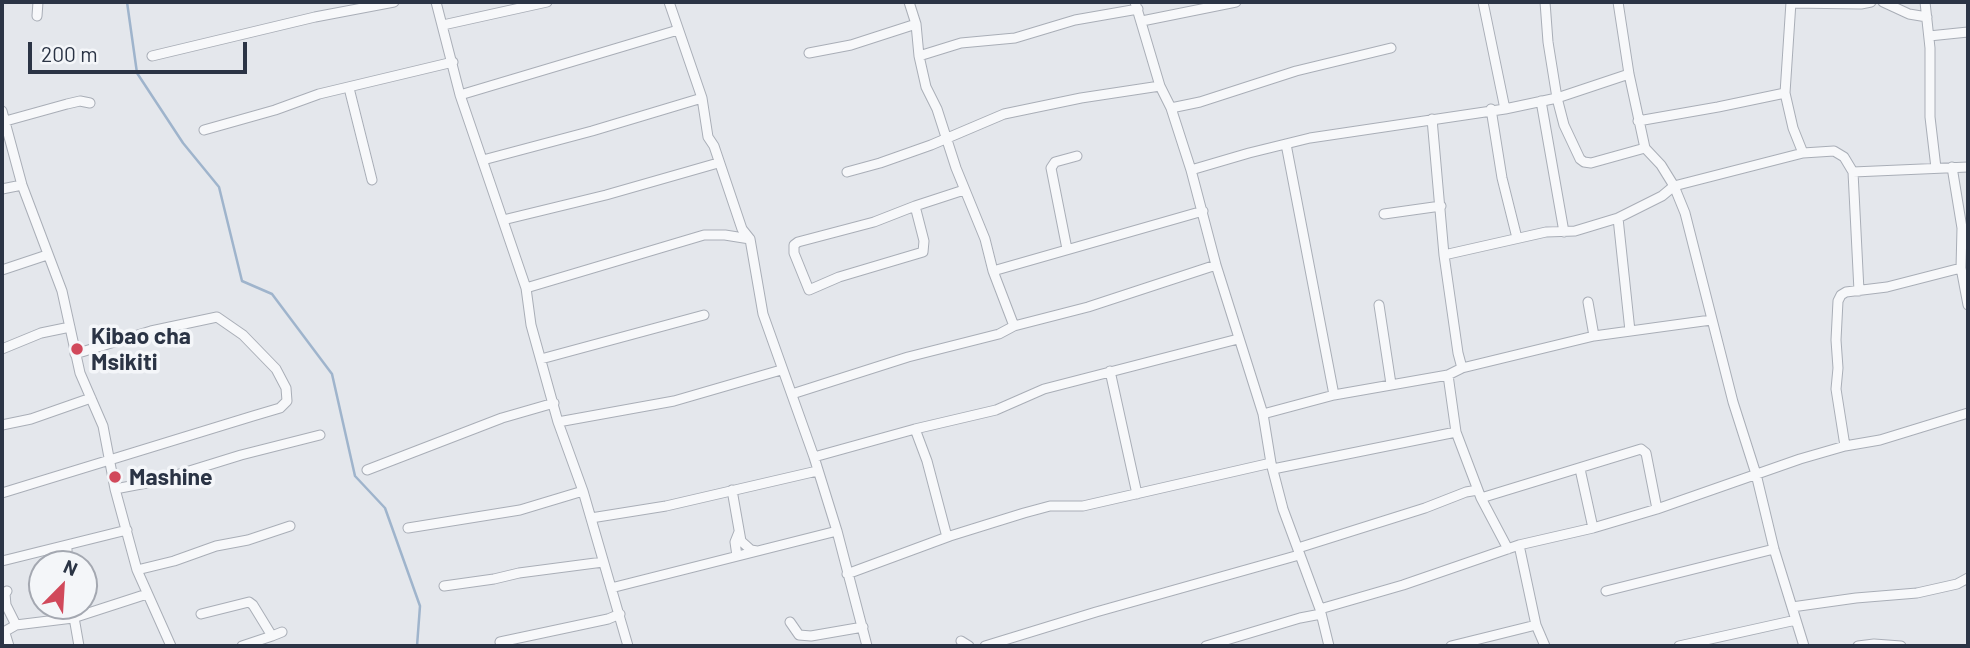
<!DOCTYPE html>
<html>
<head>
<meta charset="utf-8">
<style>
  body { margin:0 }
  #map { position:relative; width:1970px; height:648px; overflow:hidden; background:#e4e7ec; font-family:Barlow,sans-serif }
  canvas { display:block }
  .frame { position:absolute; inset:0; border:4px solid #2b3445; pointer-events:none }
  .north { position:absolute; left:28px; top:550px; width:70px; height:70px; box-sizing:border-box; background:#f4f6f9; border:2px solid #a4a8b1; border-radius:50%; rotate:24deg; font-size:19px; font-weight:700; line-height:28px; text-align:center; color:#2b3445 }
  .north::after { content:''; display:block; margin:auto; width:24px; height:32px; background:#d1495b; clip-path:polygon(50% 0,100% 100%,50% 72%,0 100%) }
  .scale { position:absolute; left:28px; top:42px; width:219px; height:32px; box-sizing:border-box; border:4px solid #2b3445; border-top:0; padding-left:9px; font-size:21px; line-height:24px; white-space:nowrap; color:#2b3445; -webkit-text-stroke:5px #f4f6f9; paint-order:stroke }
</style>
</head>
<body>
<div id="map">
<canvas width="1970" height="648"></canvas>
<div class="frame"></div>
<div class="north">N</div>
<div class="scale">200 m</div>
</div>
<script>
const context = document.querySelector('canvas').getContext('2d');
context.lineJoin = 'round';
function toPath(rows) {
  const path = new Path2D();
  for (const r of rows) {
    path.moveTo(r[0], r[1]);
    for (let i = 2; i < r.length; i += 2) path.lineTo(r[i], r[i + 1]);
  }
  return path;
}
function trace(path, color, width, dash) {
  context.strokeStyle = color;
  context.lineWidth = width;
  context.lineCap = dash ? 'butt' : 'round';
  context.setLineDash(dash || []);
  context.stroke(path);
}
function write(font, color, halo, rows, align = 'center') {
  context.font = font + ' Barlow,sans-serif';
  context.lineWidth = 7;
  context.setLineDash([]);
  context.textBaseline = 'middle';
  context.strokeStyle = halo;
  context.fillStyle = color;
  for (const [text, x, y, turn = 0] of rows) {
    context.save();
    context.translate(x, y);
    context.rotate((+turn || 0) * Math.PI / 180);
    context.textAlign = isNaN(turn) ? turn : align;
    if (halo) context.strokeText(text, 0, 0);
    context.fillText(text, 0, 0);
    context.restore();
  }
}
trace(toPath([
  [127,2,137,73,183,143,219,187,242,281,272,294,332,374,355,476,385,508,420,606,417,646]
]), '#9fb4cc', 2.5);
const minor = toPath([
  [436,2,460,95,526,288,531,325,558,422,583,491,628,646],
  [669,2,702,98,708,137,714,146,742,229,750,239,763,314,814,457,837,531,867,646],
  [909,2,916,24,919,56,926,87,937,109,956,168,985,239,993,271,1014,326],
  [1135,2,1160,86,1171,108,1191,170,1216,265,1263,414,1271,463,1283,509,1320,609,1329,646],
  [1483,2,1505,109],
  [1545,2,1548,42,1557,98,1564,125,1580,159,1584,162,1591,163,1645,148],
  [1618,2,1629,74,1645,148,1661,165,1674,186,1685,213,1733,402,1756,474,1774,549,1804,646],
  [1791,2,1785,93,1793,128,1803,153],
  [1883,2,1909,14,1927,17],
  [1925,2,1930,48,1930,117,1936,168],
  [1791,3,1861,4,1871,2],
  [37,16,38,2],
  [1142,21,1236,2],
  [443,25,547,2],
  [1929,36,1968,32],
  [809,53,851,45,916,24],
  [152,56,315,17,394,2],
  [919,56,961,43,1015,38,1075,20,1138,9],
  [349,88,372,180],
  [460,95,678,30],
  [1541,101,1564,232],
  [1171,108,1200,102,1296,71,1391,48],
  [1491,109,1502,178,1517,238],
  [2,111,22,185,62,291,80,373,103,426,115,489,137,570,171,646],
  [1432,119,1444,255,1458,353,1462,368],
  [1638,121,1718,107,1785,93],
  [2,122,67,104,80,101,90,103],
  [204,130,275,110,319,94,453,62],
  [1286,144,1334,395],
  [483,160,592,131,702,98],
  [1952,167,1962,228,1961,268,1968,305],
  [1191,170,1249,153,1310,138,1505,109,1557,98,1629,74],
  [847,172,880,163,931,145,1004,114,1081,98,1160,86],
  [1853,172,1968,167],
  [2,189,22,185],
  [915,206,924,241,923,252,839,277,809,290,794,253,794,245,798,242,874,222,915,206,964,190],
  [1384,214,1441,206],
  [1618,218,1630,331],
  [503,220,606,195,718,163],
  [1067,249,1051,168,1055,162,1077,156],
  [1444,255,1546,232,1575,231,1618,218,1662,196,1674,186,1803,153,1834,151,1844,157,1853,172,1859,291],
  [2,270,47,255],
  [993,271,1203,211],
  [526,288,704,235,725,235,750,239],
  [1588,302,1594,336],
  [1379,305,1391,384],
  [2,349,41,333,70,327],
  [541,359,704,315],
  [1110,371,1137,494],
  [1448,375,1456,432,1481,498,1508,549],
  [792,394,908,357,999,334,1014,326,1088,307,1216,265],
  [1263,414,1334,395,1448,375,1462,368,1594,336,1711,320],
  [558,422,674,401,781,370],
  [2,425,31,419,91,398],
  [915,429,927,461,947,537],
  [1845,446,1836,389,1838,368,1836,340,1838,301,1841,295,1846,292,1887,287,1961,268],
  [814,457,915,429,996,410,1044,389,1238,339],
  [1273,469,1456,432],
  [1580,469,1593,528],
  [367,470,502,418,554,403],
  [115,489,157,481,241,455,320,435],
  [732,490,741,541,751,550,757,551],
  [2,493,253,416,280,408,287,401,286,388,276,369,243,335,217,317,151,331,75,354],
  [1481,498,1641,449,1646,453,1657,509],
  [591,518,666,506,817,471],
  [408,528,520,510,583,491],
  [1519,545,1536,625,1545,646],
  [67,546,67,564],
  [1298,548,1425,508,1466,492,1478,490],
  [737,556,735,542,739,532],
  [2,561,127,530],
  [137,570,174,561,216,546,248,540,290,526],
  [847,574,950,536,1024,513,1050,506,1083,506,1271,463],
  [444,586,494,579,519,573,603,562],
  [611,588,837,531],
  [7,591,5,594,6,605,16,625],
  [1606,591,1774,549],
  [72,606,79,646],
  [1792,607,1856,598,1917,593,1957,584,1968,578],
  [1320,609,1403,585,1519,545,1593,528,1657,509,1800,459,1845,446,1880,440,1968,413],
  [201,614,249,602,253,605,272,636,282,632],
  [790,622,799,635,811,636,863,627],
  [2,633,16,625,73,618,147,594],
  [5,633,9,646],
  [961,641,969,646],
  [500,642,608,619,620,614],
  [242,646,272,636],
  [985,646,1096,612,1299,555],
  [1206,646,1300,618,1321,614],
  [1451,646,1536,625],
  [1679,646,1796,620],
  [1858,646,1874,644,1901,646]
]);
trace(minor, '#a9aeb7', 11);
trace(minor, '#f7f8fa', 9);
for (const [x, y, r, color] of [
  [77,349,7,"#d1495b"],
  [115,477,7,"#d1495b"]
]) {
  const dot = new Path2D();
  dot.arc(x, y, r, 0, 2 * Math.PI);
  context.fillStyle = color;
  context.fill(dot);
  trace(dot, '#f4f6f9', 2.5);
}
write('bold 23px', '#2b3445', '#f4f6f9', [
  ["Kibao cha",91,336],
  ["Msikiti",91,362],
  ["Mashine",129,477]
], 'left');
</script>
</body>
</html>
